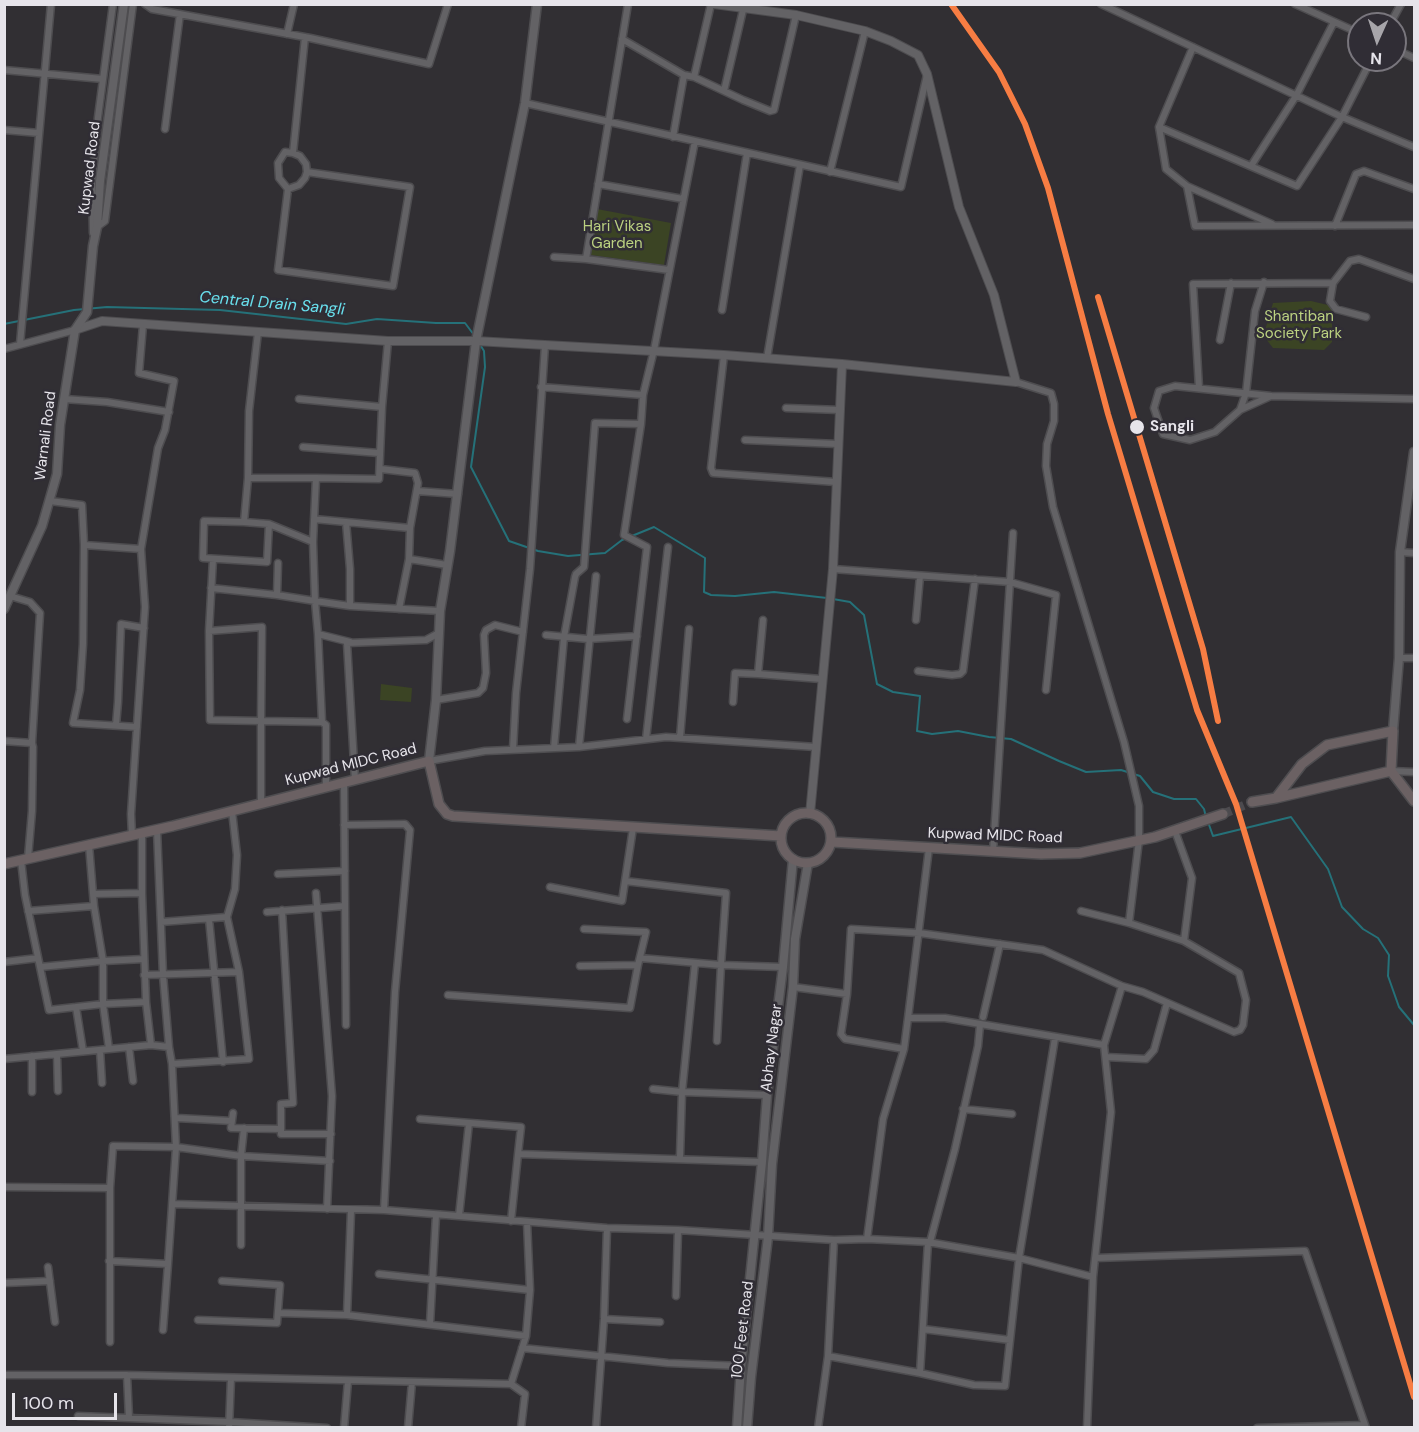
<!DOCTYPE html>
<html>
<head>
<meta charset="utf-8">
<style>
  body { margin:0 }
  #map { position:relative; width:1419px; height:1432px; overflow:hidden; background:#312f33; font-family:"DM Sans",sans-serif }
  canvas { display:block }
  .frame { position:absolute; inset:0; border:6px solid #e6e4ea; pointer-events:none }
  .north { position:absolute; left:1347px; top:12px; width:60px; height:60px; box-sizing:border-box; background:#302d35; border:2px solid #79767d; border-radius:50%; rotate:183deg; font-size:16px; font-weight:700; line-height:24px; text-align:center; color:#e6e4ea }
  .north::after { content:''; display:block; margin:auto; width:21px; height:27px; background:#a7a5aa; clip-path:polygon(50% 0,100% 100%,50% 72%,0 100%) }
  .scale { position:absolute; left:12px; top:1393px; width:105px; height:27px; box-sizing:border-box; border:3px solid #e6e4ea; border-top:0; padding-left:8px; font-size:18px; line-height:21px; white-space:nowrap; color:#e6e4ea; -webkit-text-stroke:4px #302d35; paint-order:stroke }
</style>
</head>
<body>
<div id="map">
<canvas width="1419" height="1432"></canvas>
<div class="frame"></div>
<div class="north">N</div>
<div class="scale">100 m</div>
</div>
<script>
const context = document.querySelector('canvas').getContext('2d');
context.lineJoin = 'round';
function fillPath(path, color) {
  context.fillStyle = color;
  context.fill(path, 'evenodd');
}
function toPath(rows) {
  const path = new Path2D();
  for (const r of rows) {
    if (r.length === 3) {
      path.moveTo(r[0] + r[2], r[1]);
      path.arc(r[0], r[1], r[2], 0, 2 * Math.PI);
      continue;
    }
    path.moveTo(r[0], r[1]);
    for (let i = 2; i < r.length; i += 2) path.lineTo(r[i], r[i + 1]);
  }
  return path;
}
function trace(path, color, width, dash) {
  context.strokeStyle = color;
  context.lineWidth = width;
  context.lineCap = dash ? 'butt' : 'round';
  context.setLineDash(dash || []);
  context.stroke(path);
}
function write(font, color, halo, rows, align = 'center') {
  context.font = font + ' "DM Sans",sans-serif';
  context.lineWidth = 5;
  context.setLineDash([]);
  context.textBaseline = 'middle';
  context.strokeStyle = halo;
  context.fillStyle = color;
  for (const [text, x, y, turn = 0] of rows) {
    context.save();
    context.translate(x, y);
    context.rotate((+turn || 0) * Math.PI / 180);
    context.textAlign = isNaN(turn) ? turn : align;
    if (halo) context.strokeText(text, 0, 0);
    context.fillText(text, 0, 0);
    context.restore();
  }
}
fillPath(toPath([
  [597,209,671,223,664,265,591,255],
  [1311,301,1332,306,1332,342,1324,350,1273,348,1266,339,1266,327,1273,303],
  [381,684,412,688,411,702,380,700]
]), '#3b4424');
trace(toPath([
  [4,324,74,310,107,307,220,310,346,324,377,319,436,323,465,323,474,335],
  [479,343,484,351,485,367,471,467,509,541,538,551,568,556,605,553,622,540,654,527,705,558,704,592,711,595,735,596,774,592,827,598],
  [833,599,850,602,864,615,877,684,893,692,920,696,917,731,932,734,958,731,989,737,1011,739,1059,761,1086,772,1121,770,1140,776,1153,792,1174,799,1196,799,1204,809,1206,817],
  [1208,822,1213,836,1291,817,1328,869,1342,907,1363,929,1378,938,1389,955,1388,976,1399,1007,1414,1025],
  [1414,1089,1414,1091]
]), '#257179', 2);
trace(toPath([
  [1223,814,1252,802]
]), '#4c4a4e', 9, [9, 4.5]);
const minor = toPath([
  [145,4,152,9,310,38,429,64,448,4],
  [628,4,586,259,669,270],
  [1101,4,1342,117,1414,147],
  [1295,4,1359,33],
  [1390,24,1401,4],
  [287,34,294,4],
  [622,39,684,75],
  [1395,49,1414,58],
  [1371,60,1342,117,1297,186,1159,127,1166,169,1187,186,1195,226,1414,225],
  [4,70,103,79],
  [694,77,743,100,770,111,774,110,796,15],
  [724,91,743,10],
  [525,103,901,187,927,75],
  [1159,127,1193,47],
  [165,129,180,14],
  [4,130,39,133],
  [673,137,684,75,694,77,711,4],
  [293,153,285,152,278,163,279,178,288,189,278,270,393,286,410,187,307,172,306,164,300,156,293,153,305,37],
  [1251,166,1296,96,1334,22],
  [830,172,865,31],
  [598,184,683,199],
  [1187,186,1272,224],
  [288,189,299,185,305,178,307,172],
  [1335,226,1356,174,1364,171,1414,189],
  [97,227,105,221,133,4],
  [93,233,92,183,98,117,113,4],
  [554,257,586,259],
  [1333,283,1330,301,1336,309,1366,317],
  [722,310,747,153],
  [1220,340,1231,283],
  [20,344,51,4],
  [4,349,75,330],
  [724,355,711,468,713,473,836,482],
  [767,358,800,165],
  [1016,382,1051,393,1054,404,1054,421,1047,444,1046,466,1053,507,1124,742,1139,806,1139,840,1129,923],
  [541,387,643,395,654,350,695,141],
  [1199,388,1193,284,1333,283,1350,261,1359,259,1414,279],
  [1271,396,1240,410,1215,432,1190,440,1163,434,1154,408,1159,391,1175,386,1271,396,1414,399],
  [64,399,107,402,169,412],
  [299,399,382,407],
  [786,408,840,410],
  [1240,410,1246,393,1255,311,1264,282],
  [745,440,838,444],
  [303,447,379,453],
  [248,478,316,478,313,542,269,524,244,522,248,478,249,411,258,332],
  [316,478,379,479,382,407,388,341],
  [417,491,458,494],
  [50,501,82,505,84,545,141,549],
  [314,519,410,528,418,483,415,473,381,469],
  [244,522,204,521,203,558,267,562,269,524],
  [346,522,350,569,350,606],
  [410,528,409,559,447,565],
  [84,545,83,644,80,690,73,723,137,727],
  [1400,552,1414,553],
  [833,569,1010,582,1056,595,1046,690],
  [211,588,277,595,278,563],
  [277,595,315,601,313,542],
  [10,596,30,602,40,613,32,743,33,747,32,811,28,858],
  [399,609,409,559],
  [763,620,758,674,821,679],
  [916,620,920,576],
  [262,627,261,721,210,720,209,631,262,627],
  [209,631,213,559],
  [318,634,350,642],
  [546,635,588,639,637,636],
  [1399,658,1414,658],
  [918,671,952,675,960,674,963,671,975,579],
  [436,700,478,693,483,688,486,673,484,635,486,630,495,625,523,632],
  [733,702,735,673,758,674],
  [627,719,647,547,624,535,641,424],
  [322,722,318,634,315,601,350,606,440,611],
  [116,725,118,702,121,624,144,628],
  [680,738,689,629],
  [646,739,668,547],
  [4,741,32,743],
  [579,747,596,576],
  [554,748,564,637,575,577,576,574,584,567,595,423,641,424,643,395],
  [513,749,516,693,530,569,545,345],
  [429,761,485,751,579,747,666,737,816,747],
  [1391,771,1414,772],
  [355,780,347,643,426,640,439,633],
  [344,783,346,1025],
  [261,804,261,721,322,722,326,725,326,787],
  [344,825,405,824,410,830,395,992,384,1210],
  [157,830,163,975,169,1047],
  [132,835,131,814,145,607,141,549,158,448,165,430,174,381,139,373,143,325],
  [89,845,93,894],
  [993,852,1013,533],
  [21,860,25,895,40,967,103,961,103,1004,109,1049],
  [278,874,345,871],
  [625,881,726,893,721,965,640,958],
  [550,887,622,901,633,828],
  [142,893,146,1002,151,1045],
  [316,893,332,1096,327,1209],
  [94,906,103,961,144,959],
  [282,910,293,1103,281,1104,281,1134,331,1134],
  [28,911,94,906,93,894,142,893,142,833],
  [1081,911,1129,923,1184,941,1192,878,1175,831],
  [267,912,345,906],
  [209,919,223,1062],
  [161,922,227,917],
  [4,962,38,958],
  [580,966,638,965,646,932,584,929],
  [40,967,49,1010,103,1004,146,1002],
  [144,975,239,972,227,917,235,889,237,855,232,811],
  [793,987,847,994],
  [448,995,630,1008,638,965],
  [76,1007,83,1051],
  [983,1017,1000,944],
  [908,1018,929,848],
  [717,1041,721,965,783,967],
  [129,1047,133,1081],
  [904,1049,845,1039,841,1034,847,994,851,929,919,933,1043,950,1122,986,1143,992,1234,1032,1240,1030,1243,1025,1246,1000,1239,973,1184,941],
  [100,1050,102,1083],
  [57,1054,58,1091],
  [32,1056,32,1092],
  [1106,1057,1146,1059,1154,1050,1167,1003],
  [4,1059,151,1045,169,1047,172,1064,249,1059,239,972],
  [653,1089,682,1092,695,963],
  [963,1109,1012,1114],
  [233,1113,231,1128,281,1129],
  [177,1118,232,1121],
  [420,1119,521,1127,518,1154,762,1162],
  [680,1156,682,1092,767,1095],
  [4,1187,110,1188],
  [173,1204,384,1210,607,1228,678,1230,834,1240,867,1239,928,1242,1019,1258,1093,1277,1111,1112,1104,1045,1122,986],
  [459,1216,469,1123],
  [511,1221,518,1154],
  [867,1239,883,1119,904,1049,908,1018,945,1018,1104,1045],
  [834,1240,828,1356,920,1373,928,1242],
  [930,1242,955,1149,978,1046,980,1025],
  [241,1245,241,1156,244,1128],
  [1095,1258,1305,1251,1366,1428],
  [109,1261,168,1264,176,1147,172,1064],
  [48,1267,55,1322],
  [379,1274,530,1290],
  [4,1283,50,1281],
  [676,1296,678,1230],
  [278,1313,347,1315,526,1336,530,1290,527,1222],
  [347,1315,351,1211],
  [604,1319,660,1322],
  [198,1320,277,1323,280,1285,222,1281],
  [430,1324,436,1215],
  [923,1329,1010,1340],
  [163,1330,168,1264],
  [110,1342,110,1188,113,1146,176,1147,241,1156,330,1161],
  [522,1348,668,1363,741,1366],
  [920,1373,974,1385,1005,1386,1019,1258,1055,1038],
  [4,1375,127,1375,511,1384,526,1336],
  [127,1375,129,1418],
  [511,1384,525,1394,521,1428],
  [78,1416,230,1422,327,1428],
  [229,1428,231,1378],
  [344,1428,348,1381],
  [408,1428,412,1382],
  [596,1428,604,1319,607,1228],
  [818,1428,828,1356],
  [1087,1428,1093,1277],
  [1257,1428,1365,1425]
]);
const tertiary = toPath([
  [714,4,796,15,865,31,891,41,918,55,927,74,959,207,994,295,1016,382,842,364,833,569,810,814],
  [75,330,102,321,388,341,476,341,545,345,724,355,842,364]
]);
const secondary = toPath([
  [4,609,42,526,57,474,60,425,75,330,87,312,93,246,97,227,100,181,124,4],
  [1393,731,1399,658,1400,552,1414,452],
  [429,761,436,700,440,611,450,551,476,341,525,103,537,4],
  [737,1428,741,1366,762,1162,767,1095,783,967,793,859],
  [747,1428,751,1377,768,1237,772,1164,793,987,795,939,808,863]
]);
const primary = toPath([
  [1276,798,1391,771],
  [1252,802,1276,798,1302,764,1327,745,1393,731,1391,771,1414,801],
  [806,838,25],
  [832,842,1041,854,1080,853,1155,837,1223,814],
  [4,864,173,826,429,761,439,804,447,814,453,816,781,836]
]);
trace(minor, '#4e4d50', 9);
trace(tertiary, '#4e4d50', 10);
trace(secondary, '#4e4d50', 11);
trace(primary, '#4e4d50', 12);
trace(minor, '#636265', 6);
trace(tertiary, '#636265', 8);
trace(secondary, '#636265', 8);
trace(primary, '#6b6163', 9);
trace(toPath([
  [951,4,999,72,1025,124,1048,188,1108,414,1197,710,1236,804,1414,1397],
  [1098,297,1203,649,1218,721]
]), '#f77d43', 6);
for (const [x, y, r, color] of [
  [1137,427,8,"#e6e4ea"]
]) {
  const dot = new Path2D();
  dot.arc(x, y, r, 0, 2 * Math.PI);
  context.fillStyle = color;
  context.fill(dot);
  trace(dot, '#302d35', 2);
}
write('15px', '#e6e4ea', '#302d35', [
  ["Kupwad Road",90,168,-83],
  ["Warnali Road",46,436,-83],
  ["Kupwad MIDC Road",351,765,-14],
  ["Kupwad MIDC Road",995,836,2],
  ["Abhay Nagar",772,1048,-83],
  ["100 Feet Road",743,1330,-83]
]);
write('15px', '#bcd281', '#302d35', [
  ["Hari Vikas",617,227],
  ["Garden",617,244],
  ["Shantiban",1299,317],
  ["Society Park",1299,334]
]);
write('bold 15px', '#e6e4ea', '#302d35', [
  ["Sangli",1150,427]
], 'left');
write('italic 16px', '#69e0ed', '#302d35', [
  ["Central Drain Sangli",272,304,5]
]);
</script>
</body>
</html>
